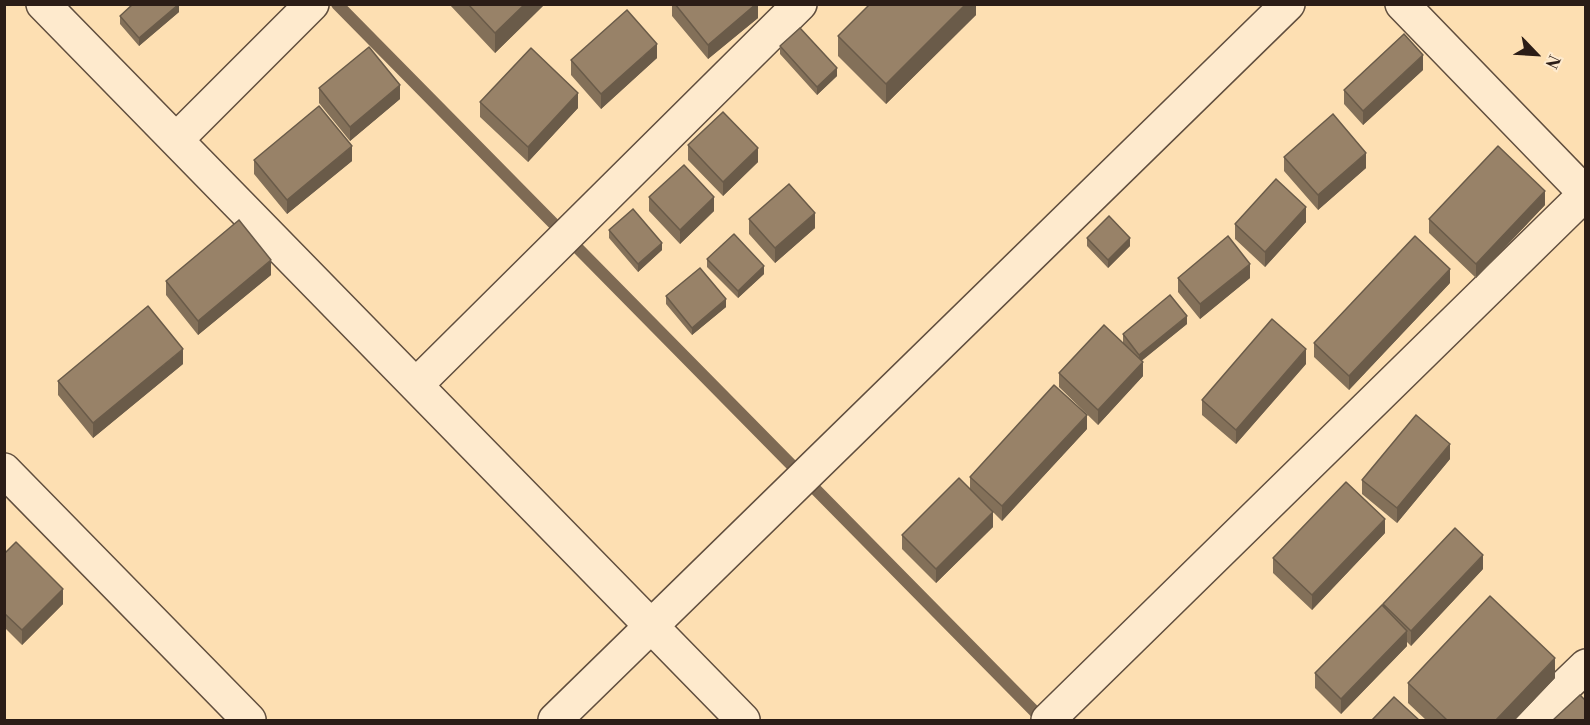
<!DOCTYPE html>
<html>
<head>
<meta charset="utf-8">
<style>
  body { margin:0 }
  #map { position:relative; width:1590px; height:725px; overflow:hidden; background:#fddfb2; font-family:"Libre Bodoni",serif }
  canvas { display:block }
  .frame { position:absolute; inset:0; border:6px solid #2b1d17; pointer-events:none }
  .north { position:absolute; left:1506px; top:24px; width:60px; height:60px; -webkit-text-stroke:4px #feeacd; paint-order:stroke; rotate:115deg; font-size:16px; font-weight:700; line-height:24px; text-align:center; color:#2b1d17 }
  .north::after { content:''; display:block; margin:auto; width:21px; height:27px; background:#2b1d17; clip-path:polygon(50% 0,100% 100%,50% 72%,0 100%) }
</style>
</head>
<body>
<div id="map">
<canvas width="1590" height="725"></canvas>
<div class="frame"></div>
<div class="north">N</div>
</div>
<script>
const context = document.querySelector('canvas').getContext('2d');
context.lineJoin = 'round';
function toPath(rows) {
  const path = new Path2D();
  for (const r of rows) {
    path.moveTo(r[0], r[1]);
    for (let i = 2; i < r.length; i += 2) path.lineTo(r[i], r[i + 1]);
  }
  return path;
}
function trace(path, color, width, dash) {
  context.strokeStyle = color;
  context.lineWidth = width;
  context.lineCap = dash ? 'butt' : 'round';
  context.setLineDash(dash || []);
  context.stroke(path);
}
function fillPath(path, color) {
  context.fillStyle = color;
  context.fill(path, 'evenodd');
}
trace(toPath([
  [337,4,1043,720]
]), '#7e6a54', 12);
const minor = toPath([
  [43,4,743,720],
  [1402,4,1586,194],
  [176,140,312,4],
  [416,385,800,4],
  [555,720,1288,4],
  [1048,720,1585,194],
  [1530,720,1586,666]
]);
const tertiary = toPath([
  [4,470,249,720]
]);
trace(minor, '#604e3e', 36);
trace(tertiary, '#604e3e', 36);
trace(minor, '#feeacd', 33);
trace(tertiary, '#feeacd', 33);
fillPath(toPath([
  [449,4,545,4,495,53],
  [672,4,758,4,758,18,708,59,672,16],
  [976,4,976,15,886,104,838,56,838,36],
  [179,12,139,46,120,24,120,16],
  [780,46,837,76,817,95,780,54],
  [657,58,601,109,571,75,571,60],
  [1423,70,1363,125,1344,104,1344,90],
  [319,88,400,99,350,141,319,103],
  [480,102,578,108,528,162,480,117],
  [688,145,758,162,723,196,688,160],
  [1284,157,1366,168,1318,210,1284,171],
  [254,160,352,161,287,214,254,174],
  [649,197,714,211,680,244,649,211],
  [1545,205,1476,278,1429,233,1429,219],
  [749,219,815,228,775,263,749,234],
  [1306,222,1265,267,1235,239,1235,224],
  [609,230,662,250,638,272,609,238],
  [1087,238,1130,246,1108,268,1087,246],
  [707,259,764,274,738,298,707,267],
  [271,275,198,335,166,295,166,281],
  [1178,278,1250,278,1200,319,1178,292],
  [1450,283,1349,390,1314,357,1314,343],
  [666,296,726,307,692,335,666,304],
  [1187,324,1142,360,1143,376,1098,425,1059,387,1059,373,1123,342,1123,334],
  [183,364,93,438,58,395,58,381],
  [1306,364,1236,444,1202,415,1202,400],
  [1087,429,1002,521,993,512,993,527,936,583,902,549,902,535,970,490,970,477],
  [1450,459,1397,523,1362,494,1362,480],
  [1385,533,1312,610,1273,573,1273,558],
  [4,554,63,604,22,645,4,627],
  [1483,569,1411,646,1407,642,1407,646,1341,714,1315,688,1315,673,1383,606,1383,604],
  [1555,678,1515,720,1426,720,1408,703,1408,683]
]), '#837059');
fillPath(toPath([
  [179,4,179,12,139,46,139,38],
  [525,4,545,4,495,53,495,33],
  [756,4,758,4,758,18,708,59,708,45],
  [966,4,976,4,976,15,886,104,886,84],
  [657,44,657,58,601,109,601,94],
  [1423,55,1423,70,1363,125,1363,111],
  [837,68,837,76,817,95,817,87],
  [400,85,400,99,350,141,350,127],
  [578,93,578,108,528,162,528,147],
  [352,146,352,161,287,214,287,200],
  [758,148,758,162,723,196,723,182],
  [1366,153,1366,168,1318,210,1318,195],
  [1545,191,1545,205,1476,278,1476,264],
  [714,197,714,211,680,244,680,230],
  [1306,207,1306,222,1265,267,1265,252],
  [815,213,815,228,775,263,775,248],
  [1130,238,1130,246,1108,268,1108,260],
  [662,243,662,250,638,272,638,264],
  [271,260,271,275,198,335,198,321],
  [1250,264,1250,278,1200,319,1200,304],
  [764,266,764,274,738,298,738,291],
  [1450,269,1450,283,1349,390,1349,376],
  [726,299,726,307,692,335,692,328],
  [1187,316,1187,324,1139,363,1139,355],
  [183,349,183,364,93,438,93,423],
  [1306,349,1306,364,1236,444,1236,430],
  [1143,362,1143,376,1098,425,1098,410],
  [1087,415,1087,429,1002,521,1002,506],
  [1450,444,1450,459,1397,523,1397,508],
  [993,512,993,527,936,583,936,569],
  [1385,519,1385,533,1312,610,1312,595],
  [1483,555,1483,569,1411,646,1411,631],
  [63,589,63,604,22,645,22,630],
  [1407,631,1407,646,1341,714,1341,699],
  [1555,658,1555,678,1515,720,1496,720]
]), '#6a5b49');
const building = toPath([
  [133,4,179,4,139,38,120,16,133,4],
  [468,4,525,4,495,33,468,4],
  [675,4,756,4,708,45,675,4],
  [870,4,966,4,886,84,838,36,870,4],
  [627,10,657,44,601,94,571,60,627,10],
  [800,28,837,68,817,87,780,46,800,28],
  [1404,34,1423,55,1363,111,1344,90,1404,34],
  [369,47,400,85,350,127,319,88,369,47],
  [531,48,578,93,528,147,480,102,531,48],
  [319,106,352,146,287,200,254,160,319,106],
  [723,112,758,148,723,182,688,145,723,112],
  [1333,114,1366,153,1318,195,1284,157,1333,114],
  [1498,146,1545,191,1476,264,1429,219,1498,146],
  [684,165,714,197,680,230,649,197,684,165],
  [1276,179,1306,207,1265,252,1235,224,1276,179],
  [789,184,815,213,775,248,749,219,789,184],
  [633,209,662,243,638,264,609,230,633,209],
  [1109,216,1130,238,1108,260,1087,238,1109,216],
  [239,220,271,260,198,321,166,281,239,220],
  [734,234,764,266,738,291,707,259,734,234],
  [1228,236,1250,264,1200,304,1178,278,1228,236],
  [1415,236,1450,269,1349,376,1314,343,1415,236],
  [700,268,726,299,692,328,666,296,700,268],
  [1170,295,1187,316,1139,355,1123,334,1170,295],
  [148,306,183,349,93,423,58,381,148,306],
  [1272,319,1306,349,1236,430,1202,400,1272,319],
  [1104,325,1143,362,1098,410,1059,373,1104,325],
  [1054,385,1087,415,1002,506,970,477,1054,385],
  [1416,415,1450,444,1397,508,1362,480,1416,415],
  [959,478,993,512,936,569,902,535,959,478],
  [1346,482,1385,519,1312,595,1273,558,1346,482],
  [1455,528,1483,555,1411,631,1383,604,1455,528],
  [16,542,63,589,22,630,4,613,4,554,16,542],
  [1490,596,1555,658,1496,720,1447,720,1408,683,1490,596],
  [1382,605,1407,631,1341,699,1315,673,1382,605],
  [1580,695,1586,701,1586,720,1553,720,1580,695],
  [1394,697,1419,720,1372,720,1394,697]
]);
fillPath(building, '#988268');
trace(building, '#6a5b49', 1.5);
</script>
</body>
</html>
